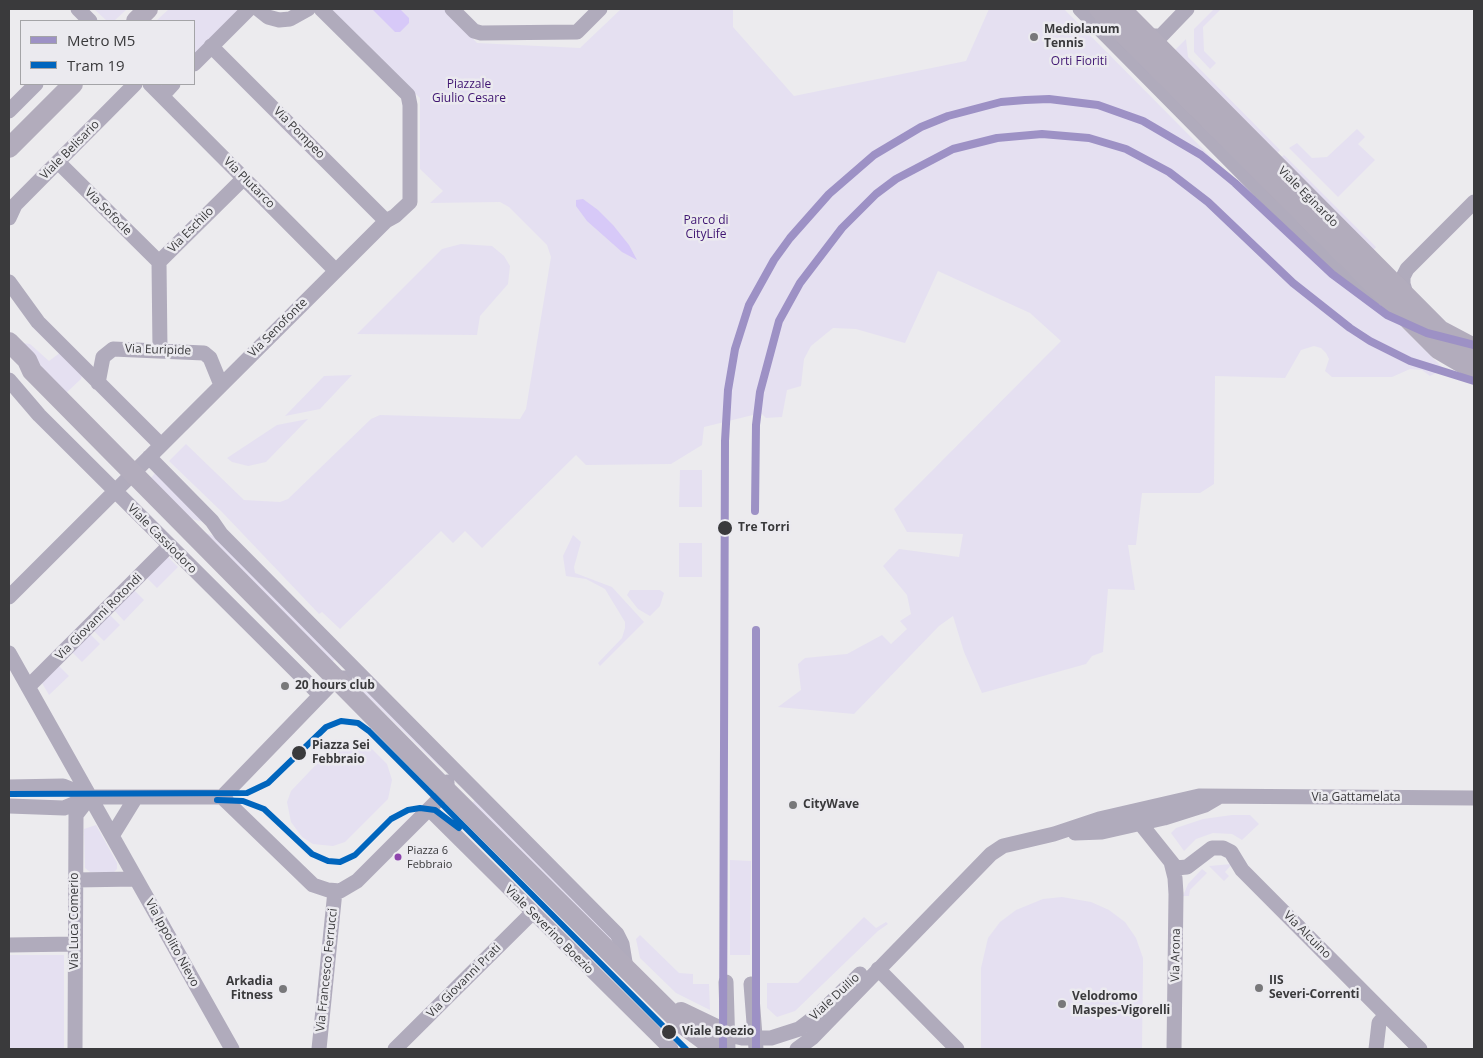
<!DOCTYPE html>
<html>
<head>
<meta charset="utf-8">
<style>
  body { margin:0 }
  #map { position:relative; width:1483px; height:1058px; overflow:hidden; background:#ecebee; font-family:"Open Sans",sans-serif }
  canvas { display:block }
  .frame { position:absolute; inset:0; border:10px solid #3a3a3c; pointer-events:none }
  .legend { position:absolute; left:20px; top:20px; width:175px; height:65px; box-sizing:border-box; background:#ebeaef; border:1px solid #a4a4a7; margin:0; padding:6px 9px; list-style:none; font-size:15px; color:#3a3a3c }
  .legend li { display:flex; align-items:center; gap:10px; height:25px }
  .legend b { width:25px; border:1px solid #a4a4a7 }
</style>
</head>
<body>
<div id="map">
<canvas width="1483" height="1058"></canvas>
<div class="frame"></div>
<ul class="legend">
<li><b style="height:6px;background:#9d91c5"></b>Metro M5</li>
<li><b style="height:6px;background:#0065bd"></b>Tram 19</li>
</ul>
</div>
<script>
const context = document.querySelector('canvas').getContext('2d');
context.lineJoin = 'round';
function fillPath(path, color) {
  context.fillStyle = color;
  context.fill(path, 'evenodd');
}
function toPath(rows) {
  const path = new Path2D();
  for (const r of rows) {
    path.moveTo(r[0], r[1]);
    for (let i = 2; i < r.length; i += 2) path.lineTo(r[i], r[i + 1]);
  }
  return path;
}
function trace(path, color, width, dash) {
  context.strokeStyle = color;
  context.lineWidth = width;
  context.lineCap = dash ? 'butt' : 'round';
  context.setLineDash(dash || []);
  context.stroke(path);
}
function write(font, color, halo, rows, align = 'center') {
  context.font = font + ' "Open Sans",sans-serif';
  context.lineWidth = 5;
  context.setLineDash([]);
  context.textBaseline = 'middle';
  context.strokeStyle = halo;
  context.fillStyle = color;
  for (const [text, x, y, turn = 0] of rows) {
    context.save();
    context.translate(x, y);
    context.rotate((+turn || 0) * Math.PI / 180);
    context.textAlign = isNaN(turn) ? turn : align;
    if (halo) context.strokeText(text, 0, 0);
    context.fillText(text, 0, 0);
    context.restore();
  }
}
fillPath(toPath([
  [94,9,127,9,114,21,107,21],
  [169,9,242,9,194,57,194,21,156,21],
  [325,9,446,9,477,43,580,48,621,9,733,9,733,27,794,96,966,61,989,9,1064,9,1314,261,1321,261,1350,291,1379,304,1444,369,1430,376,1422,370,1410,369,1392,377,1332,377,1325,371,1329,359,1326,353,1321,348,1314,346,1301,350,1285,378,1215,376,1214,484,1200,493,1142,493,1136,545,1128,545,1135,590,1108,589,1103,652,1092,656,1086,664,982,693,964,652,953,616,939,626,854,714,778,707,801,690,798,664,805,658,847,654,882,635,891,644,907,629,900,621,911,614,907,595,883,566,899,549,959,557,963,534,907,532,894,509,1061,341,1030,313,938,271,905,343,856,329,833,328,811,346,804,359,801,386,787,390,782,417,766,418,761,413,704,427,702,445,671,464,586,465,576,455,482,548,465,531,453,543,441,531,340,629,322,612,319,614,222,512,169,461,186,444,244,500,280,502,288,499,371,419,380,415,520,419,526,409,551,257,547,245,509,207,500,202,430,203,443,191,420,169,420,98],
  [1214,9,1221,9,1203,27,1204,51,1216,63,1210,69,1194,52,1194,29],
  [1186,39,1188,57,1280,150,1276,155,1173,52],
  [1357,129,1365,137,1358,144,1375,160,1338,197,1289,148,1297,143,1312,158,1327,157],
  [1284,155,1376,247,1372,252,1279,159],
  [461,244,492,246,504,256,510,266,508,284,480,316,477,335,357,334,442,249],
  [23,343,30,344,49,361,61,352,82,375,81,379,66,393,20,346],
  [352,375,320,409,285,416,324,376],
  [308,419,266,462,248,466,232,462,227,458,277,425],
  [680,470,702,470,702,507,679,507],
  [156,472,207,523,192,519,151,478],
  [203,532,216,537,336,658,332,662],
  [573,535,581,542,574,567,575,573,612,587,644,622,600,666,598,663,622,638,625,628,625,622,605,589,586,579,566,576,563,556],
  [679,543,702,543,702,577,679,577],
  [168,557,178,567,157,588,147,578],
  [134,590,144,600,124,621,114,610],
  [630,590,660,590,664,593,660,606,650,616,638,609,627,595],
  [110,615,120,625,104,641,94,631],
  [90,634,100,644,82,662,72,652],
  [59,666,69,676,49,695,42,683],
  [360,684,441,766,440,767,359,688],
  [348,743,360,743,370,747,387,764,392,780,388,799,345,842,333,846,313,844,302,837,291,822,287,802,291,791,327,753,338,745],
  [476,799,618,944,617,948,472,803],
  [1232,815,1250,815,1259,824,1242,840,1232,834,1213,833,1196,839,1184,851,1171,833,1176,828,1203,819],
  [96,825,117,863,117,869,114,872,90,872,85,868,84,829],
  [730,860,751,861,750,955,730,955],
  [1232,864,1225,872,1229,876,1224,881,1209,866],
  [1202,869,1207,873,1190,890,1189,896,1183,896,1188,884],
  [1062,897,1091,902,1109,910,1125,922,1136,938,1143,958,1143,968,1142,1049,981,1049,981,968,988,938,1000,922,1016,910,1043,899],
  [864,917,876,928,886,922,888,924,878,931,795,1011,777,1017,767,1008,767,983,798,983],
  [640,935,679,973,693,974,693,984,709,984,710,1010,676,993,640,958,636,939],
  [9,955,64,955,64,1049,9,1049]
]), '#e5e0f1');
fillPath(toPath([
  [372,9,400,9,409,18,409,23,400,32,395,32],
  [583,199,598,210,613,225,629,245,637,260,622,252,587,221,576,206,576,200]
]), '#d7c9f8');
trace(toPath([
  [78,9,90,21],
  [258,9,268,17,279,20,290,19,308,9],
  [452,9,474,31,481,33,577,32,600,9],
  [1080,9,1348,280,1381,297],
  [1149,36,1161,36,1187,9],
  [211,46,386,221],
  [194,64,249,9],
  [150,84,336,271],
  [162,96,173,84],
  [9,111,36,84],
  [58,162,159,262],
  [9,218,15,205,135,84],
  [9,282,38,322,161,445],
  [1407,297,1403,284,1403,277,1407,269,1474,202],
  [160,350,159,262,244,178],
  [9,380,39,415,320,695],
  [98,383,103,357,113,349,204,353,210,358,221,385],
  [149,457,212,521,221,534,617,934,622,944,626,968],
  [9,597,386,221,395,216,410,202,410,105,408,95,321,9],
  [9,653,232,1049],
  [28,687,169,546],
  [9,787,63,786,90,797,222,797],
  [222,797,313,885,328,890,340,891,357,881,447,791,447,782],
  [222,797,337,678,345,678],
  [9,806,64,808,88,798],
  [429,809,671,1049],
  [1132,813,1176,868,1187,867,1212,848,1223,848,1231,852,1242,870,1420,1049],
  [1075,833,1102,832,1164,818,1205,805,1217,798],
  [112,836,136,797],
  [1171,862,1175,878,1176,894,1174,1049],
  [75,880,136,879],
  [9,945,75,944],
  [878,969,957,1049],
  [726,982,728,1049],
  [751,984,756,1049],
  [729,1035,742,1038,771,1038,799,1029,820,1013,860,974],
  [75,1049,76,815,90,797],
  [319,1049,335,891],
  [395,1049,532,913],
  [797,1049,812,1038,991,854,1003,846,1054,834,1099,819,1199,796,1474,798],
  [1376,1049,1379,1023,1386,1015]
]), '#b0abbc', 15);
trace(toPath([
  [1099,9,1438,349,1462,363,1474,368],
  [1121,9,1440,330,1474,348],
  [136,21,148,9],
  [9,148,73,84],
  [9,342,27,360,32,371,447,791,681,1023,716,1049],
  [681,1012,729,1035]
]), '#b2acbc', 20);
trace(toPath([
  [9,794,247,793,268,783,326,727,341,721,358,723,369,731,686,1049],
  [217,800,243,801,264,809,312,854,328,861,340,862,355,855,391,819,408,810,420,808,435,810,459,828]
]), '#0065bd', 6);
trace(toPath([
  [755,511,756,425,760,392,779,321,800,283,842,228,876,194,896,179,953,149,997,138,1042,134,1089,138,1126,149,1169,172,1208,202,1293,283,1350,328,1370,341,1410,361,1474,381],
  [756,630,756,1049],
  [723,1049,725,441,728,390,735,349,749,305,774,260,790,238,829,194,874,155,921,127,948,116,1001,102,1025,100,1049,99,1098,105,1143,121,1201,155,1235,183,1332,274,1387,315,1427,333,1474,345]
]), '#9d91c5', 8);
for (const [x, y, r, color] of [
  [1034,37,5,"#78787a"],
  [725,528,8,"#3a3a3c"],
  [285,686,5,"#78787a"],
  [299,753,8,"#3a3a3c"],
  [793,805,5,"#78787a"],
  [398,857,4.5,"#8e44ad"],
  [1259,988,5,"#78787a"],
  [283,989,5,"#78787a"],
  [1062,1004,5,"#78787a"],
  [669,1032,8,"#3a3a3c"]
]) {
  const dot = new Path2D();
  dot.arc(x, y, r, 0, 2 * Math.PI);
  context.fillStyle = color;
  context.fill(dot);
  trace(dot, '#ebeaef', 2);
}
write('11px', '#3a3a3c', '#ebeaef', [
  ["Piazza 6",407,851],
  ["Febbraio",407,865]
], 'left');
write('bold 12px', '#3a3a3c', '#ebeaef', [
  ["Mediolanum",1044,30],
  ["Tennis",1044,44],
  ["20 hours club",295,686],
  ["CityWave",803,805],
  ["IIS",1269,981],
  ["Severi-Correnti",1269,995],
  ["Arkadia",273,982,"right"],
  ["Fitness",273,996,"right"],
  ["Velodromo",1072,997],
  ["Maspes-Vigorelli",1072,1011]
], 'left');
write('12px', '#3f1572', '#ebeaef', [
  ["Orti Fioriti",1079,62],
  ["Piazzale",469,85],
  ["Giulio Cesare",469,99],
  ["Parco di",706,221],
  ["CityLife",706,235]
]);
write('12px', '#3a3a3c', '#ebeaef', [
  ["Via Pompeo",299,133,45],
  ["Viale Belisario",70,150,-45],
  ["Via Plutarco",249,183,45],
  ["Viale Eginardo",1308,197,45],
  ["Via Sofocle",108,212,45],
  ["Via Eschilo",191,230,-45],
  ["Via Senofonte",278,328,-45],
  ["Via Euripide",158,350,2],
  ["Viale Cassiodoro",162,539,45],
  ["Via Giovanni Rotondi",99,617,-45],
  ["Via Gattamelata",1356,798],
  ["Via Luca Comerio",75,921,-90],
  ["Viale Severino Boezio",549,930,45],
  ["Via Alcuino",1307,935,45],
  ["Via Ippolito Nievo",172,943,61],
  ["Via Arona",1176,955,-89],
  ["Via Francesco Ferrucci",327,970,-84],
  ["Via Giovanni Prati",464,981,-45],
  ["Viale Duilio",835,997,-43]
]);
write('bold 12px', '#3a3a3c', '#ebeaef', [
  ["Tre Torri",738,528],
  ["Piazza Sei",312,746],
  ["Febbraio",312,760],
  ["Viale Boezio",682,1032]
], 'left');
</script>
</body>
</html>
